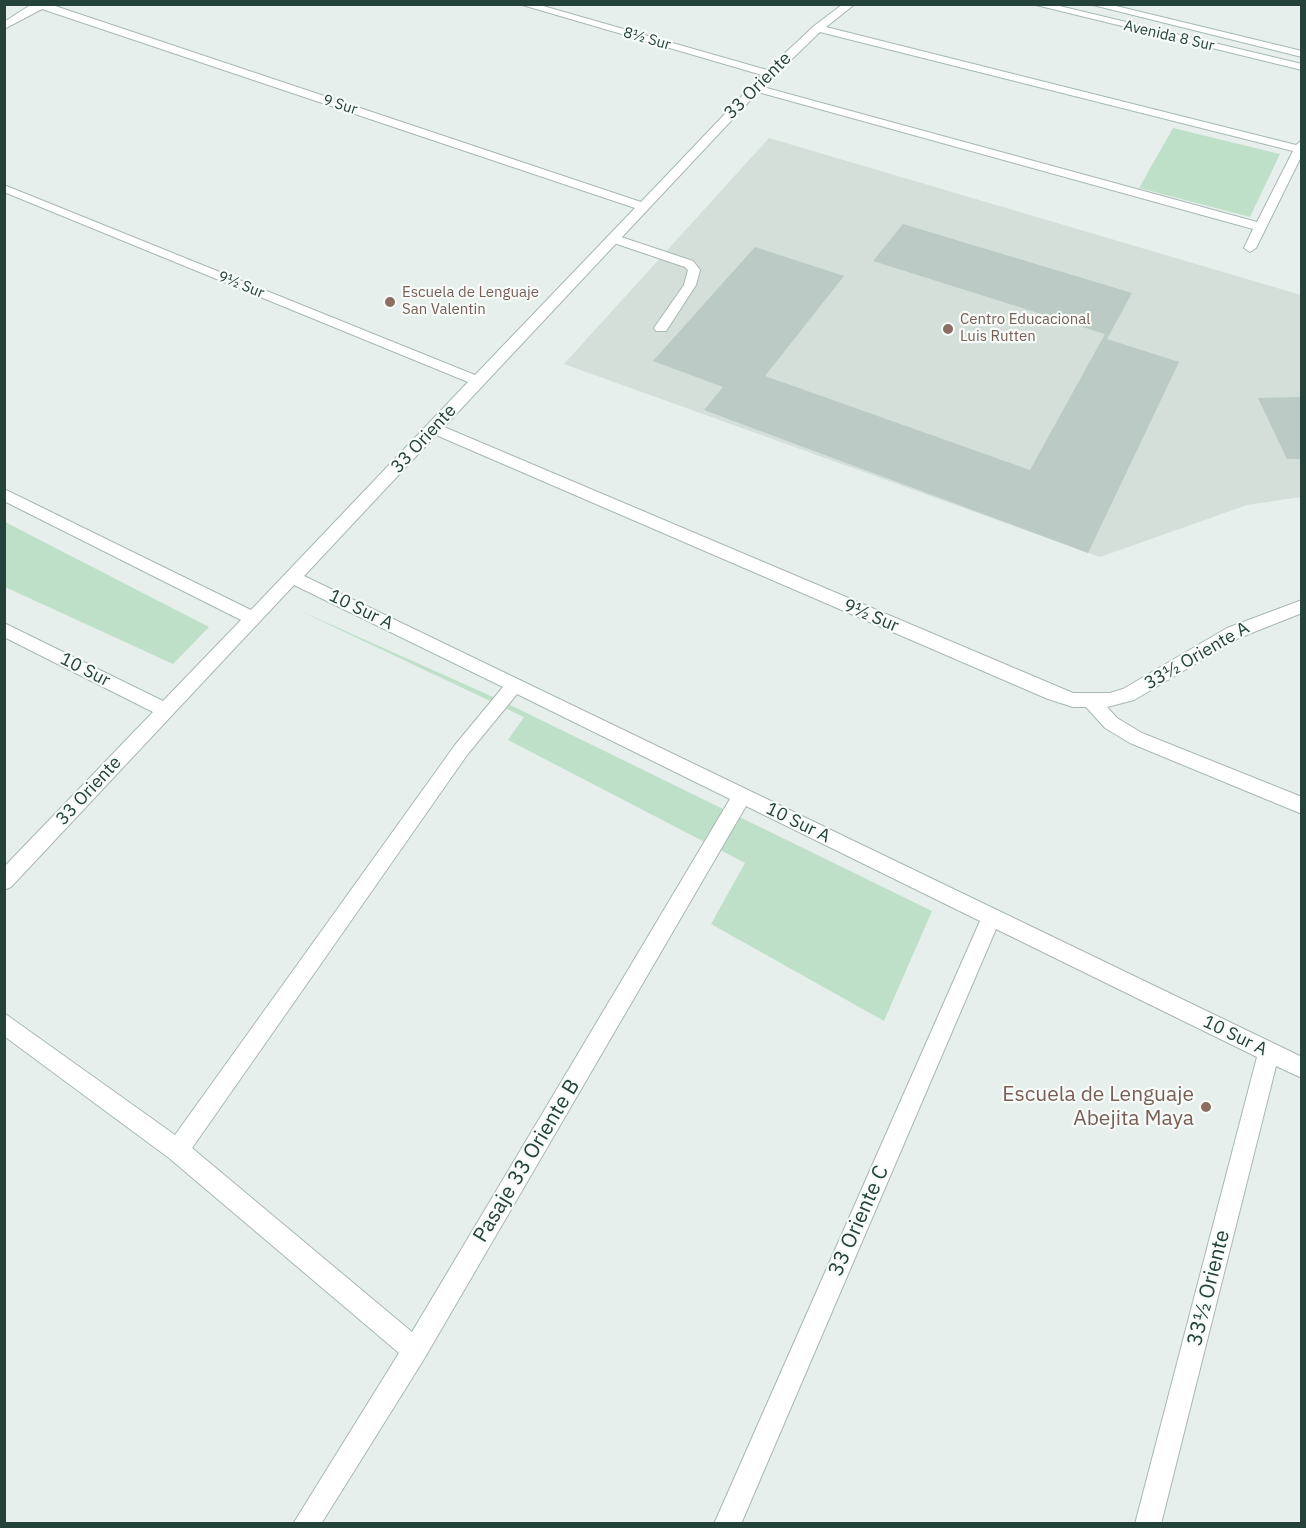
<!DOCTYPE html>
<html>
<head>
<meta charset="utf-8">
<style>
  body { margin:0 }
  #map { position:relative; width:1306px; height:1528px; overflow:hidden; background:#e6efeb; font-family:"IBM Plex Sans",sans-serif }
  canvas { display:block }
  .frame { position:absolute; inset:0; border:6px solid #24423a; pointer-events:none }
</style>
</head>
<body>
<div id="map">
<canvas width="1306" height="1528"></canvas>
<div class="frame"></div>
</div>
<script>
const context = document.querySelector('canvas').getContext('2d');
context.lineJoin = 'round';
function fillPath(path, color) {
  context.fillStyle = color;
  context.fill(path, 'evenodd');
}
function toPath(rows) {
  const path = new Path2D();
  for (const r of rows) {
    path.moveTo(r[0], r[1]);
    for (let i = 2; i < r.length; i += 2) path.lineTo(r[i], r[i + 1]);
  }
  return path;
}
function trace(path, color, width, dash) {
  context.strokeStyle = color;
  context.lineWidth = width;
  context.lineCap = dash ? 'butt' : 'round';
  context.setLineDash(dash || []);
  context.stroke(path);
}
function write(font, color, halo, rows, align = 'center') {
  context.font = font + ' "IBM Plex Sans",sans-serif';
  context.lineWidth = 4.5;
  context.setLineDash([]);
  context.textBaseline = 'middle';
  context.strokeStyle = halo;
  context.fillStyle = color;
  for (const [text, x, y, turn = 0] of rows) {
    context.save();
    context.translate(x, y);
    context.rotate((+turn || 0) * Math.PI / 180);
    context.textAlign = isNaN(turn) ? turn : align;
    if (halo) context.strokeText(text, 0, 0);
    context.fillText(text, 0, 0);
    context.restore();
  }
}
fillPath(toPath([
  [769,138,1301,295,1301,497,1247,505,1100,557,564,364]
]), '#d4dfda');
fillPath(toPath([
  [1173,128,1280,154,1250,217,1139,188],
  [4,522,5,522,209,627,173,664,5,587],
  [296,609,500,700,932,911,884,1021,711,924,745,863,508,740,524,717]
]), '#bfe0c8');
fillPath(toPath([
  [903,224,1132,293,1107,339,1179,362,1088,553,704,410,723,387,653,361,755,247,844,276,765,376,1030,470,1105,334,873,261],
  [1302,397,1302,459,1287,459,1258,398]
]), '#bbcac4');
const lane = toPath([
  [612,234,693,261,700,270,696,285,666,331,656,331,654,328,684,285,688,270,685,267,608,241,606,238,612,234]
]);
const street = toPath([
  [32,4,49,4,641,202,762,75,519,4,536,4,767,70,814,26,843,4,855,4,826,27,1296,145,1302,140,1302,155,1256,248,1250,252,1244,248,1253,229,758,92,444,427,1073,693,1110,693,1123,689,1227,628,1302,600,1302,613,1239,638,1134,700,1107,707,1117,718,1142,733,1302,797,1302,814,1130,743,1105,728,1086,707,1073,707,1048,699,436,435,304,576,1302,1057,1302,1078,1276,1066,1161,1524,1135,1524,1257,1057,996,929,741,1524,714,1524,980,921,746,806,424,1359,321,1524,293,1524,399,1353,169,1158,4,1036,4,1013,175,1135,455,745,503,687,294,585,11,887,4,890,4,867,153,712,4,637,4,623,163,701,241,620,4,501,4,489,251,610,468,382,4,192,4,185,475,375,635,208,42,9,4,29,4,22,32,4],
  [820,32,1293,151,1257,222,763,87,820,32],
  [517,694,730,799,412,1332,192,1148,467,755,517,694]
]);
const secondary = toPath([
  [1032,4,1051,4,1302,64,1302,70,1032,4],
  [1089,4,1108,4,1302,51,1302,57,1089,4]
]);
trace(lane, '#a8b8b2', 2);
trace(street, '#a8b8b2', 2);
trace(secondary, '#a4bbb3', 2);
fillPath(lane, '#fff');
fillPath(street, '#fff');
fillPath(secondary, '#fff');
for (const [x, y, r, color] of [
  [390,302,6,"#8d6e63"],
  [948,329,6,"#8d6e63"],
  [1206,1107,6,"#8d6e63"]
]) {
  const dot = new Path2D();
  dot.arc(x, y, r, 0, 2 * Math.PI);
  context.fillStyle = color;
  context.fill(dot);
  trace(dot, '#f7fbf9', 2);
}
write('15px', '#24423a', '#f7fbf9', [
  ["Avenida 8 Sur",1169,36,13],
  ["8½ Sur",647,39,16],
  ["9 Sur",340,105,18],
  ["9½ Sur",241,285,22]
]);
write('15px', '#785e54', '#f7fbf9', [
  ["Escuela de Lenguaje",402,293],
  ["San Valentin",402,310],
  ["Centro Educacional",960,320],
  ["Luis Rutten",960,337]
], 'left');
write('18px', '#24423a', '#f7fbf9', [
  ["33 Oriente",758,86,-45],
  ["33 Oriente",424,439,-47],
  ["10 Sur A",361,610,26],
  ["9½ Sur",871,616,23],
  ["33½ Oriente A",1197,656,-30],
  ["10 Sur",85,670,27],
  ["33 Oriente",89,791,-47],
  ["10 Sur A",798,823,26],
  ["10 Sur A",1235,1036,26]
]);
write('21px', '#785e54', '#f7fbf9', [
  ["Escuela de Lenguaje",1194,1095],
  ["Abejita Maya",1194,1119]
], 'right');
write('21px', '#24423a', '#f7fbf9', [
  ["Pasaje 33 Oriente B",527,1161,-59],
  ["33 Oriente C",859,1221,-66],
  ["33½ Oriente",1209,1288,-76]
]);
</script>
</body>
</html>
